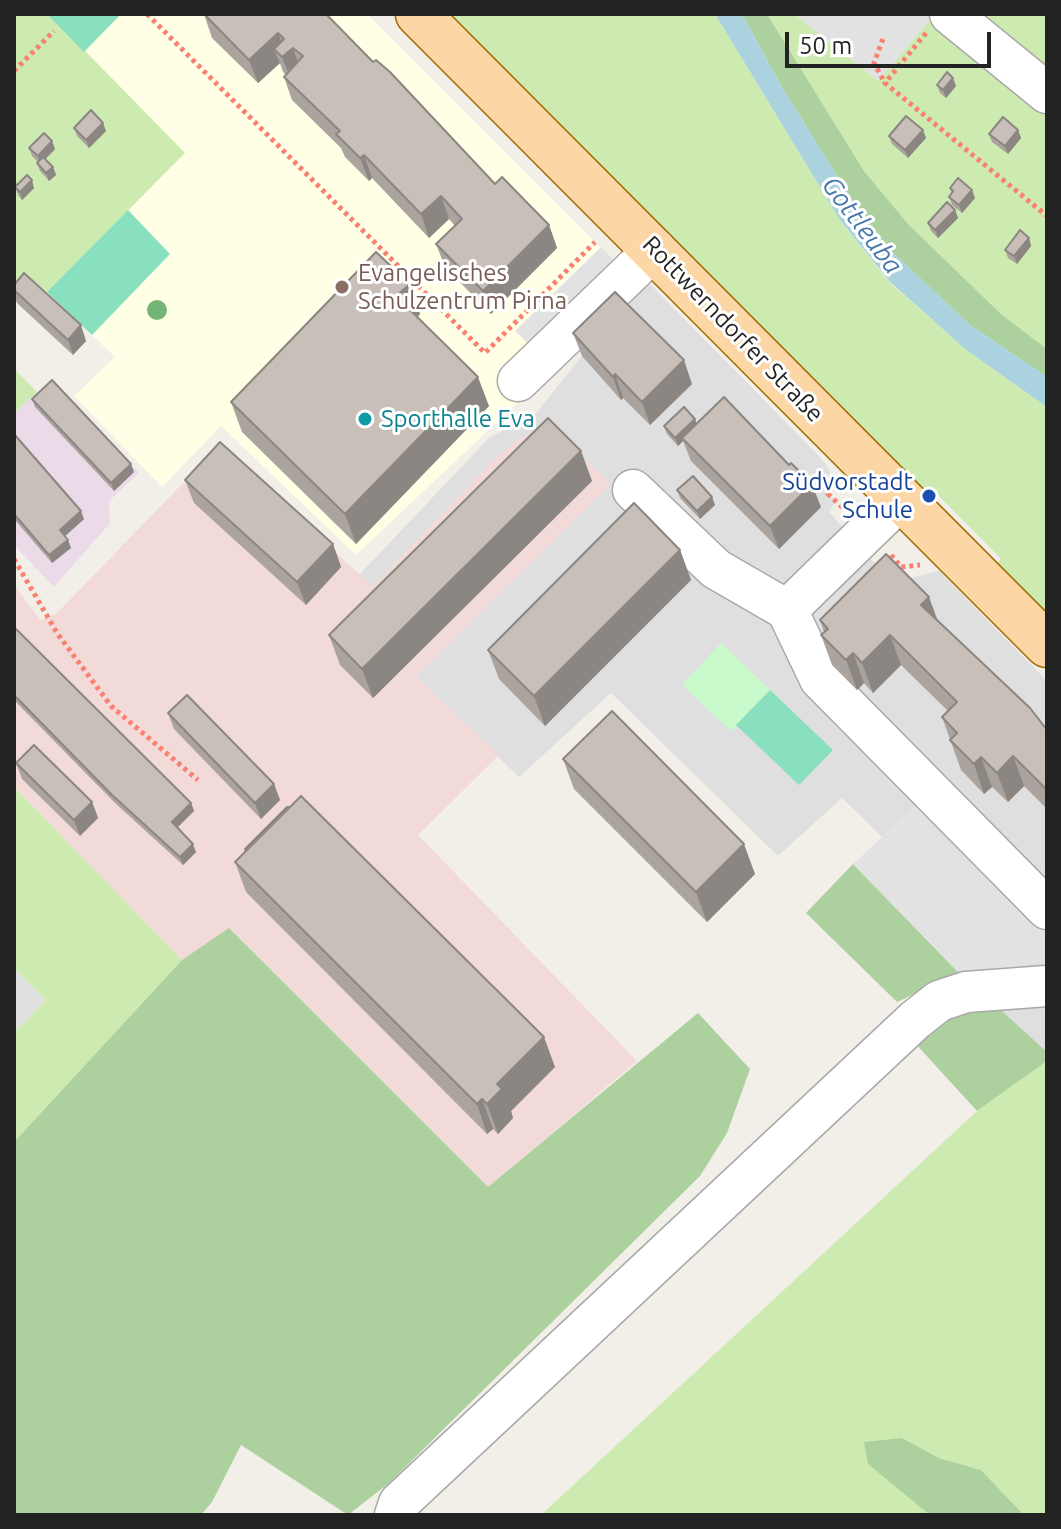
<!DOCTYPE html>
<html>
<head>
<meta charset="utf-8">
<style>
  body { margin:0 }
  #map { position:relative; width:1061px; height:1529px; overflow:hidden; background:#f2efe9; font-family:Ubuntu,sans-serif }
  canvas { display:block }
  .frame { position:absolute; inset:0; border:16px solid #222; pointer-events:none }
  .scale { position:absolute; left:785px; top:32px; width:206px; height:36px; box-sizing:border-box; border:4px solid #222; border-top:0; padding-left:10px; font-size:24px; line-height:28px; white-space:nowrap; color:#222; -webkit-text-stroke:6px #fff; paint-order:stroke }
</style>
</head>
<body>
<div id="map">
<canvas width="1061" height="1529"></canvas>
<div class="frame"></div>
<div class="scale">50 m</div>
</div>
<script>
const context = document.querySelector('canvas').getContext('2d');
context.lineJoin = 'round';
function fillPath(path, color) {
  context.fillStyle = color;
  context.fill(path, 'evenodd');
}
function toPath(rows) {
  const path = new Path2D();
  for (const r of rows) {
    path.moveTo(r[0], r[1]);
    for (let i = 2; i < r.length; i += 2) path.lineTo(r[i], r[i + 1]);
  }
  return path;
}
function trace(path, color, width, dash) {
  context.strokeStyle = color;
  context.lineWidth = width;
  context.lineCap = dash ? 'butt' : 'round';
  context.setLineDash(dash || []);
  context.stroke(path);
}
function write(font, color, halo, rows, align = 'center') {
  context.font = font + ' Ubuntu,sans-serif';
  context.lineWidth = 6;
  context.setLineDash([]);
  context.textBaseline = 'middle';
  context.strokeStyle = halo;
  context.fillStyle = color;
  for (const [text, x, y, turn = 0] of rows) {
    context.save();
    context.translate(x, y);
    context.rotate((+turn || 0) * Math.PI / 180);
    context.textAlign = isNaN(turn) ? turn : align;
    if (halo) context.strokeText(text, 0, 0);
    context.fillText(text, 0, 0);
    context.restore();
  }
}
fillPath(toPath([
  [644,278,820,457,829,469,832,482,828,494,836,501,829,512,878,567,891,555,911,578,939,571,1047,681,1047,927,918,804,882,837,842,798,778,856,611,693,519,777,416,677,610,484,563,437,498,455,373,587,359,575,489,438,537,412],
  [1047,961,1047,1052,959,973],
  [14,968,46,1000,14,1033]
]), '#e0dfdf');
fillPath(toPath([
  [546,431,563,437,611,484,416,677,499,755,418,835,637,1061,488,1188,230,929,182,960,14,787,14,590,16,587,40,620,56,614,220,445,373,587,498,455,521,437]
]), '#f2dad9');
fillPath(toPath([
  [55,382,139,473,109,501,110,523,54,587,14,545,14,413,37,392,42,395]
]), '#ebdbe8');
fillPath(toPath([
  [49,14,367,14,636,283,516,404,356,555,221,426,162,487,74,396,115,357,47,292,171,139]
]), '#ffffe5');
fillPath(toPath([
  [14,14,49,14,185,153,47,292,33,280,15,299],
  [447,14,715,14,840,220,888,281,965,349,1047,407,1047,619,995,567,1001,559,930,487,923,494],
  [767,14,794,14,878,81,935,14,1047,104,1047,349,1001,314,909,225,864,171],
  [962,14,1047,14,1047,84],
  [14,369,37,392,14,413],
  [14,787,182,960,14,1142,14,1033,46,1000,14,968],
  [1047,1061,1047,1515,1024,1515,981,1470,939,1458,902,1438,913,1499,930,1515,541,1515,977,1111]
]), '#cdebb0');
fillPath(toPath([
  [742,14,767,14,864,171,909,225,1001,314,1047,349,1047,377,970,325,891,251,855,205,780,84],
  [853,864,959,973,897,1002,806,913],
  [229,928,488,1187,698,1013,750,1069,727,1133,700,1176,389,1483,348,1515,241,1445,212,1502,201,1515,14,1515,14,1142,182,960],
  [992,1002,1047,1052,1047,1061,977,1111,914,1042,958,1008],
  [902,1438,939,1458,981,1470,1024,1515,930,1515,868,1464,864,1442]
]), '#add19e');
fillPath(toPath([
  [721,643,770,690,731,731,682,685]
]), '#c8facc');
fillPath(toPath([
  [47,14,121,14,84,52],
  [128,210,170,254,92,335,47,292],
  [770,690,833,750,799,785,736,725]
]), '#88e0be');
fillPath(toPath([
  [794,14,935,14,878,81],
  [601,247,636,283,553,367,515,331],
  [918,804,1047,927,1047,961,959,973,853,864]
]), '#e2e2e2');
fillPath(toPath([
  [715,14,742,14,780,84,855,205,891,251,970,325,1047,377,1047,407,965,349,889,281,840,220]
]), '#aad3df');
const minor = toPath([
  [950,14,1047,93],
  [518,381,655,249],
  [633,490,716,569,787,610],
  [900,500,787,610,820,679,1047,909],
  [395,1515,399,1503,915,1020,939,1001,966,992,1047,986]
]);
const major = toPath([
  [418,14,1047,645]
]);
trace(minor, '#a9a9a9', 43);
trace(major, '#a06b00', 47);
trace(toPath([
  [147,14,485,353,595,242],
  [926,33,885,83,1047,216],
  [883,39,874,63,885,83],
  [14,71,54,31],
  [831,478,828,494,844,509],
  [891,555,901,567,920,565],
  [14,559,57,633,111,706,198,780]
]), '#fa8072', 5, [4, 4]);
trace(minor, '#fff', 40);
trace(major, '#fcd6a4', 44);
context.fillStyle = '#74b475';
for (const [x, y] of [
  [157,310]
]) {
  context.beginPath();
  context.arc(x, y, 10, 0, 2 * Math.PI);
  context.fill();
}
fillPath(toPath([
  [204,14,326,14,495,184,549,225,557,248,491,314,445,267,436,244,455,226,449,219,429,238,372,178,369,181,345,157,341,148,292,100,284,77,286,75,283,72,280,63,258,83,212,38],
  [937,85,956,86,946,98,940,93],
  [74,128,106,131,89,148,77,136],
  [1018,130,1021,138,1008,154,992,142,989,134],
  [889,136,926,138,908,158,892,144],
  [29,148,55,149,45,160,53,167,56,175,49,181,40,171,37,163,38,162,32,156],
  [14,178,17,184,34,188,22,200,18,195,16,189,14,191],
  [950,188,975,198,962,213,952,205,949,197,952,193],
  [955,210,958,218,938,238,931,231,928,223],
  [1029,238,1031,246,1017,264,1008,258,1005,250],
  [410,284,420,314,418,317,489,406,356,544,242,432,231,402],
  [14,285,86,341,73,355,17,303,14,295],
  [573,333,692,384,650,425,623,398,621,400,582,356],
  [32,399,134,472,114,491,35,407],
  [697,423,821,507,779,549,691,461,683,441,678,446,667,434,664,426],
  [14,434,84,519,65,536,71,548,52,563,14,519],
  [581,451,592,481,373,698,340,665,329,635],
  [185,480,333,544,341,567,306,605,194,503],
  [677,490,715,505,700,519,680,498],
  [680,550,691,580,545,726,499,679,488,650],
  [820,620,937,620,1047,730,1047,809,1024,786,1008,802,992,787,984,794,961,770,942,717,948,711,901,665,873,693,864,683,857,690,832,665,821,635,824,632],
  [14,627,191,803,194,811,177,827,196,852,183,865,115,803,14,700],
  [168,713,274,784,280,800,261,819,174,729],
  [563,759,755,874,707,922,574,789],
  [16,763,92,802,98,818,80,836,22,779],
  [290,807,555,1067,511,1111,513,1118,498,1134,493,1129,487,1134,246,892,235,862,245,851,245,849]
]), '#aba49e');
fillPath(toPath([
  [278,33,286,54,293,48,301,71,291,80,282,57,274,49,280,63,258,83,249,60],
  [953,78,956,86,946,98,943,90],
  [103,123,106,131,89,148,86,140],
  [923,130,926,138,908,158,905,150],
  [1018,130,1021,138,1008,154,1005,146],
  [52,141,55,149,40,164,38,156],
  [364,155,372,178,369,181,360,158],
  [53,167,56,175,49,181,46,173],
  [32,180,34,188,22,200,20,192],
  [972,190,975,198,962,213,959,205],
  [441,196,449,219,429,238,421,214],
  [955,210,958,218,938,238,935,230],
  [549,225,557,248,491,314,483,291],
  [1029,238,1031,246,1017,264,1014,256],
  [410,284,420,314,407,325,396,296],
  [81,325,86,341,73,355,68,340],
  [684,360,692,384,650,425,642,402],
  [615,374,623,398,621,400,613,377],
  [478,377,489,406,356,544,345,514],
  [695,419,698,427,682,438,683,441,678,446,675,438],
  [581,451,592,481,373,698,362,669],
  [131,464,134,472,114,491,111,483],
  [812,484,821,507,779,549,770,526],
  [712,497,715,505,700,519,697,511],
  [81,511,84,519,63,538,60,530],
  [68,540,71,548,52,563,49,555],
  [333,544,341,567,306,605,297,582],
  [680,550,691,580,545,726,534,696],
  [929,597,940,627,921,605],
  [890,635,901,665,873,693,862,663],
  [853,653,864,683,857,690,846,660],
  [1013,756,1024,786,1008,802,997,773],
  [981,757,992,787,984,794,974,764],
  [274,784,280,800,261,819,255,803],
  [92,802,98,818,80,836,74,820],
  [191,803,194,811,175,830,172,822],
  [193,844,196,852,183,865,180,857],
  [744,844,755,874,707,922,696,892],
  [544,1037,555,1067,511,1111,513,1118,498,1134,487,1104,497,1084],
  [482,1099,493,1129,487,1134,477,1104]
]), '#8b8681');
const building = toPath([
  [204,14,326,14,373,62,376,60,390,72,495,184,502,177,549,225,483,291,436,244,462,219,441,196,421,214,364,155,360,158,336,134,340,131,284,77,303,56,293,48,282,57,274,49,284,39,278,33,249,60,204,14],
  [947,72,953,78,943,90,937,85,947,72],
  [91,110,103,123,86,140,74,128,91,110],
  [906,116,923,130,905,150,889,136,906,116],
  [1003,117,1018,130,1005,146,989,134,1003,117],
  [44,133,52,141,38,156,29,148,44,133],
  [43,157,53,167,46,173,37,163,43,157],
  [27,175,32,180,20,192,15,187,27,175],
  [958,178,972,190,959,205,949,197,953,191,950,188,958,178],
  [947,202,955,210,935,230,928,223,947,202],
  [1020,230,1029,238,1014,256,1005,250,1020,230],
  [376,252,410,284,396,296,478,377,345,514,231,402,376,252],
  [24,273,81,325,68,340,14,290,14,285,24,273],
  [615,292,684,360,642,402,615,374,613,377,573,333,615,292],
  [52,380,131,464,111,483,32,399,52,380],
  [724,397,789,465,791,463,812,484,770,526,682,438,724,397],
  [684,407,695,419,675,438,664,426,684,407],
  [548,418,581,451,362,669,329,635,548,418],
  [14,434,81,511,60,530,68,540,49,555,14,514,14,434],
  [220,442,333,544,297,582,185,480,220,442],
  [693,476,712,497,697,511,677,490,693,476],
  [634,503,680,550,534,696,488,650,634,503],
  [886,554,929,597,921,605,1030,708,1047,730,1047,790,1013,756,997,773,981,757,974,764,950,740,957,733,942,717,957,702,890,635,862,663,853,653,846,660,821,635,828,629,820,620,886,554],
  [14,627,191,803,172,822,193,844,180,857,112,795,14,695,14,627],
  [187,695,274,784,255,803,168,713,187,695],
  [612,711,744,844,696,892,563,759,612,711],
  [34,745,92,802,74,820,16,763,34,745],
  [301,796,544,1037,497,1084,502,1089,487,1104,482,1099,477,1104,235,862,301,796],
  [287,807,290,807,246,851,245,849,287,807]
]);
fillPath(building, '#c7bfb8');
trace(building, '#8b8681', 2);
for (const [x, y, r, color] of [
  [342,287,8,"#8d6e63"],
  [365,419,8,"#0f9aa8"],
  [929,496,8,"#1a4fb4"]
]) {
  const dot = new Path2D();
  dot.arc(x, y, r, 0, 2 * Math.PI);
  context.fillStyle = color;
  context.fill(dot);
  trace(dot, '#fff', 3);
}
write('24px', '#785e54', '#fff', [
  ["Evangelisches",358,273],
  ["Schulzentrum Pirna",358,301]
], 'left');
write('24px', '#222', '#fff', [
  ["Rottwerndorfer Straße",733,329,46]
]);
write('24px', '#0d838f', '#fff', [
  ["Sporthalle Eva",381,419]
], 'left');
write('24px', '#164399', '#fff', [
  ["Südvorstadt",913,482],
  ["Schule",913,510]
], 'right');
write('italic 26px', '#4a7aab', '#fff', [
  ["Gottleuba",862,225,53]
]);
</script>
</body>
</html>
